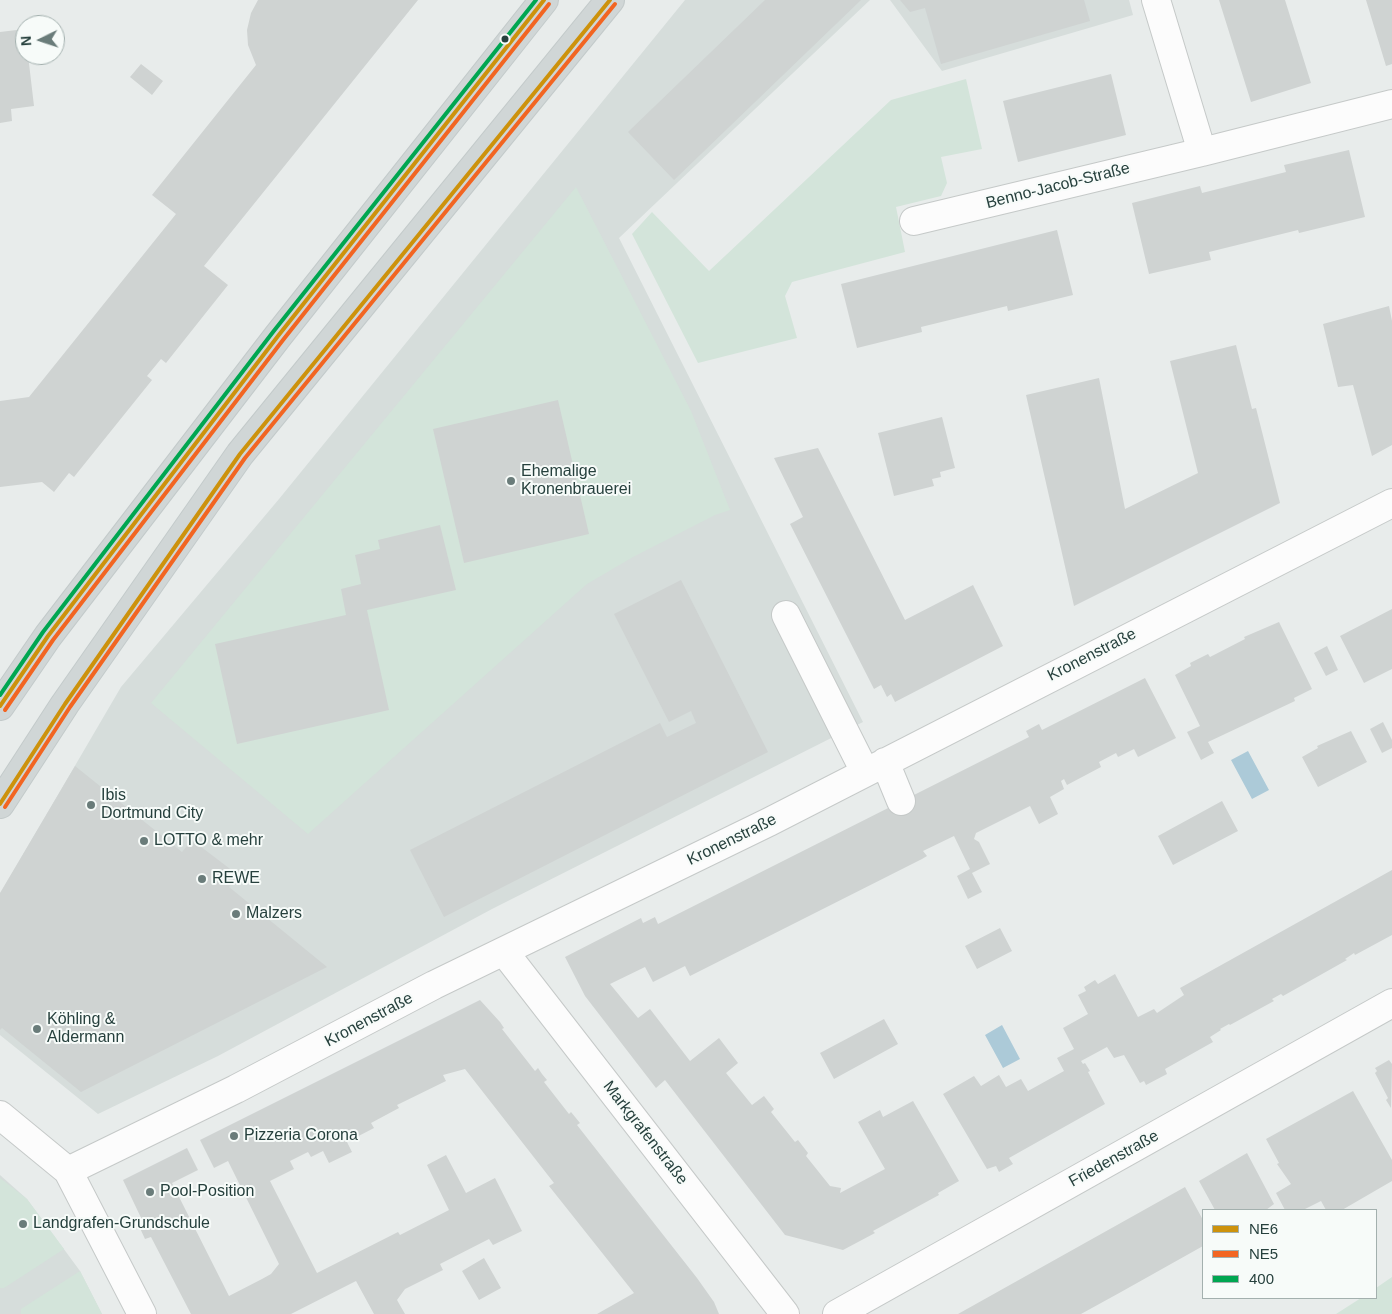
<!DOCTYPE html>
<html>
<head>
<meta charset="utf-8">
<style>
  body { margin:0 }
  #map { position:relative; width:1392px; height:1314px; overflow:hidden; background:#e8eceb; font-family:Arial,sans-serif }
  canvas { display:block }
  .legend { position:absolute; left:1202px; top:1209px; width:175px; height:90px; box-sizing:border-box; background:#f7fbf9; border:1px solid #a3b0ae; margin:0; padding:6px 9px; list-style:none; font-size:15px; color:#26403d }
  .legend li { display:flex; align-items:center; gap:10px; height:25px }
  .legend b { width:25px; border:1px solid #a3b0ae }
  .north { position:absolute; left:15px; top:15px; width:50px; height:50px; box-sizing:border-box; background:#f7fbf9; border:1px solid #a3b0ae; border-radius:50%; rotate:266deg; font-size:14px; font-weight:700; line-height:20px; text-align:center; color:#26403d }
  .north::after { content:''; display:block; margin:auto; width:18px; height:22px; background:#6a7c7a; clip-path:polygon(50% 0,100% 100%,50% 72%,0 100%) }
</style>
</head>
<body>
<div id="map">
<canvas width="1392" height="1314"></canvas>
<ul class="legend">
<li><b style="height:6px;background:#cd920c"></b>NE6</li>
<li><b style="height:6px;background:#f26522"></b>NE5</li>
<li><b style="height:6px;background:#00a651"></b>400</li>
</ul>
<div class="north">N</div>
</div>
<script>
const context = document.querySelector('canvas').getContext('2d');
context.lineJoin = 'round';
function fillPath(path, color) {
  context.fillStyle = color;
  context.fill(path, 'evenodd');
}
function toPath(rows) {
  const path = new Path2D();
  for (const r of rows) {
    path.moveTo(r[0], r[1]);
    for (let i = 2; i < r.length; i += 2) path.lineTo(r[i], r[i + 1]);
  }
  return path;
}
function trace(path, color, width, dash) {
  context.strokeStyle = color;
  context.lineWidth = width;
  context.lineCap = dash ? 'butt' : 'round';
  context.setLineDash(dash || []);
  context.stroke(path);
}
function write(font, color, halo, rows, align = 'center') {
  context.font = font + ' Arial,sans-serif';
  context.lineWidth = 4;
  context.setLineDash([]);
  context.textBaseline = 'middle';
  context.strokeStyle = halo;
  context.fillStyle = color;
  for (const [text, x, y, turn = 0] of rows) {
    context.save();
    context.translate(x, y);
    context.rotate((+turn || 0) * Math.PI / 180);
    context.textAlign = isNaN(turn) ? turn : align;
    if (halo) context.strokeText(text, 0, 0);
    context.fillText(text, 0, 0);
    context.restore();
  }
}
fillPath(toPath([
  [685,0,870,0,619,238,863,722,492,909,218,1056,98,1114,0,1035,0,894,121,687,279,499],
  [890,0,1129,0,1133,15,942,71],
  [0,1175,27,1199,80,1271,102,1314,0,1314]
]), '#d6dddb');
fillPath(toPath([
  [966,79,982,149,941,157,947,183,941,196,896,207,905,252,792,282,785,296,797,338,698,363,632,234,652,212,709,271,891,100],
  [576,187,691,411,730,510,715,515,633,557,587,584,308,834,151,703],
  [0,1178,27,1199,64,1249,4,1288,0,1288],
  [80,1271,102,1314,21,1314,21,1309],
  [1392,1277,1392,1314,1336,1314,1361,1298,1376,1298,1376,1288]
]), '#d3e4da');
fillPath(toPath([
  [1248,751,1269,790,1252,799,1231,760],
  [1002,1025,1020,1059,1003,1068,985,1035]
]), '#accad8');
fillPath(toPath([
  [258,0,418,0,204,266,228,285,166,363,161,359,147,376,152,380,74,477,69,473,54,492,42,482,0,487,0,401,29,397,176,214,152,195,256,65,248,45,247,30,251,13],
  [765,0,861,0,674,180,628,132],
  [900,0,1084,0,1090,21,941,64,925,8,910,12],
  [1219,0,1285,0,1311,83,1251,102],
  [1366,0,1392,0,1392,64,1386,66],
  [25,29,25,55,28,55,34,106,11,109,12,121,0,123,0,32],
  [141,64,163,81,152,95,130,77],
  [1111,74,1126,135,1018,162,1003,101],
  [1349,150,1365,217,1299,233,1298,230,1209,252,1211,260,1149,274,1132,203,1200,186,1202,193,1286,172,1284,165],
  [1057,230,1073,295,1008,311,1007,306,921,327,922,332,857,348,841,284],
  [1389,306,1392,321,1392,445,1372,456,1353,385,1338,387,1323,324],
  [1236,345,1252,409,1256,408,1280,503,1074,606,1026,395,1099,378,1125,509,1198,473,1170,361],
  [558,400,589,534,464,563,433,429],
  [942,417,955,468,940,472,941,477,932,479,934,486,894,496,878,433],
  [818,448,905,620,973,585,1003,646,895,702,891,694,887,697,881,685,874,689,790,524,803,517,774,458],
  [440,525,456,590,367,610,389,710,237,744,215,644,346,615,341,589,361,584,355,555,380,549,378,540],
  [681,580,768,752,444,917,410,850,660,723,667,737,696,723,691,711,669,722,614,614],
  [1392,609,1392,669,1364,683,1340,636],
  [1279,622,1312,689,1294,698,1295,701,1208,742,1214,753,1201,760,1187,732,1200,726,1175,675,1191,666,1190,663,1208,654,1210,657,1245,639,1244,637],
  [1327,646,1338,670,1326,676,1314,653],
  [1145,678,1176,738,1138,757,1134,749,1118,757,1116,753,1099,762,1101,767,1067,785,1064,779,1061,781,1064,789,1050,797,1058,814,1039,824,1030,806,976,833,974,839,979,842,990,864,972,873,982,892,968,899,957,876,970,869,954,836,923,851,927,856,922,859,690,976,685,966,653,982,645,967,610,984,638,1018,650,1009,690,1061,719,1038,738,1063,726,1073,752,1105,764,1096,774,1109,771,1112,795,1142,798,1140,808,1153,806,1156,830,1186,841,1188,840,1193,885,1169,858,1122,880,1110,883,1117,913,1101,959,1181,938,1193,939,1195,873,1231,875,1233,843,1250,785,1235,665,1080,656,1088,585,996,565,957,641,918,643,923,655,917,658,924,1029,737,1026,731,1039,724,1042,730],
  [1383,722,1392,740,1392,748,1382,753,1370,729],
  [1351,731,1367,762,1318,787,1302,757,1318,748,1317,746],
  [75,766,182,852,192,840,238,875,229,887,327,967,81,1092,2,1028,0,1030,0,893],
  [1222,801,1238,831,1173,865,1158,836],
  [1392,870,1392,935,1355,955,1354,953,1345,959,1347,960,1283,996,1281,994,1272,999,1274,1001,1230,1025,1229,1024,1220,1029,1221,1030,1210,1037,1213,1042,1165,1069,1167,1074,1146,1085,1144,1081,1140,1083,1124,1055,1114,1058,1107,1047,1081,1061,1083,1064,1085,1063,1090,1071,1088,1072,1105,1104,1009,1158,1013,1164,999,1172,996,1166,987,1169,943,1094,974,1076,981,1086,999,1075,1006,1087,1021,1079,1028,1091,1064,1071,1057,1058,1074,1049,1063,1028,1088,1014,1078,995,1086,991,1084,987,1095,980,1098,984,1115,974,1138,1017,1154,1009,1157,1013,1184,995,1180,988],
  [1000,928,1012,951,977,969,965,946],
  [480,1000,500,1022,504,1028,502,1029,535,1071,538,1068,542,1074,547,1080,544,1082,569,1114,571,1112,580,1123,577,1125,697,1278,714,1302,719,1314,597,1314,634,1293,549,1186,554,1183,465,1069,443,1075,446,1081,397,1105,399,1108,371,1123,374,1128,347,1142,352,1152,329,1163,323,1151,311,1157,308,1152,290,1161,294,1169,270,1181,317,1273,398,1232,400,1235,449,1210,427,1165,446,1155,466,1193,495,1178,522,1231,493,1245,489,1239,440,1264,443,1270,405,1289,397,1300,405,1314,374,1314,356,1281,291,1314,191,1314,151,1237,145,1239,139,1226,144,1224,123,1180,187,1148,198,1170,172,1183,229,1296,262,1279,271,1274,279,1264,228,1161,214,1168,200,1140],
  [884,1019,898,1044,834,1079,820,1053],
  [1389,1060,1392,1064,1391,1108,1386,1100,1388,1098,1375,1073,1377,1071,1375,1068],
  [1353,1091,1392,1160,1392,1181,1342,1210,1326,1210,1321,1201,1305,1209,1285,1210,1276,1193,1291,1184,1277,1164,1279,1163,1266,1139],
  [1247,1153,1274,1204,1266,1210,1215,1210,1199,1181],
  [1185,1187,1203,1220,1203,1246,1121,1292,1081,1314,958,1314],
  [484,1258,501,1288,479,1300,462,1271]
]), '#cfd3d2');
const minor = toPath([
  [1202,152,1392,104],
  [914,221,1202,152,1156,0],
  [786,615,865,772],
  [885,762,901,801],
  [505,953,785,1314],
  [0,1115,68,1171,142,1314],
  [68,1171,236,1089,434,985,769,822,1392,503],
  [837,1314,1392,1003]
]);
const major = toPath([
  [0,706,48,636,278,336,544,0],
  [0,804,65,704,240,454,610,0]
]);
trace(minor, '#c5c9c8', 30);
trace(major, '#c3caca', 30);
trace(minor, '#fcfcfc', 28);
trace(major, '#d0d6d6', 28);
trace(toPath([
  [0,706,48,636,278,336,544,0],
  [0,804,65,704,240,454,610,0]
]), '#cd920c', 4);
trace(toPath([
  [5,710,53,640,283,340,549,4],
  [5,807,70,707,245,458,615,4]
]), '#f26522', 4);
trace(toPath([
  [0,695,43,632,273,332,536,0]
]), '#00a651', 4);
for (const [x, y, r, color] of [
  [505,39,4.5,"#26403d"],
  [511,481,5,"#6a7c7a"],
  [91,805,5,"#6a7c7a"],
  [144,841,5,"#6a7c7a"],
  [202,879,5,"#6a7c7a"],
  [236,914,5,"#6a7c7a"],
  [37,1029,5,"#6a7c7a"],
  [234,1136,5,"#6a7c7a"],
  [150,1192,5,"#6a7c7a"],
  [23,1224,5,"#6a7c7a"]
]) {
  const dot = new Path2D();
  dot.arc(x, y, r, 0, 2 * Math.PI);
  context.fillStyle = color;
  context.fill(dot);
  trace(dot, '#f7fbf9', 2);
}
write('16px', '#26403d', '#f7fbf9', [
  ["Benno-Jacob-Straße",1058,186,-14],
  ["Kronenstraße",1092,655,-27],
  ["Kronenstraße",732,840,-26],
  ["Kronenstraße",369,1020,-28],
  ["Markgrafenstraße",645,1133,52],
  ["Friedenstraße",1114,1159,-29]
]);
write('16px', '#26403d', '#f7fbf9', [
  ["Ehemalige",521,472],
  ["Kronenbrauerei",521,490],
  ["Ibis",101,796],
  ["Dortmund City",101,814],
  ["LOTTO & mehr",154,841],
  ["REWE",212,879],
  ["Malzers",246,914],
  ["Köhling &",47,1020],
  ["Aldermann",47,1038],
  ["Pizzeria Corona",244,1136],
  ["Pool-Position",160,1192],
  ["Landgrafen-Grundschule",33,1224]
], 'left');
</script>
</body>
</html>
